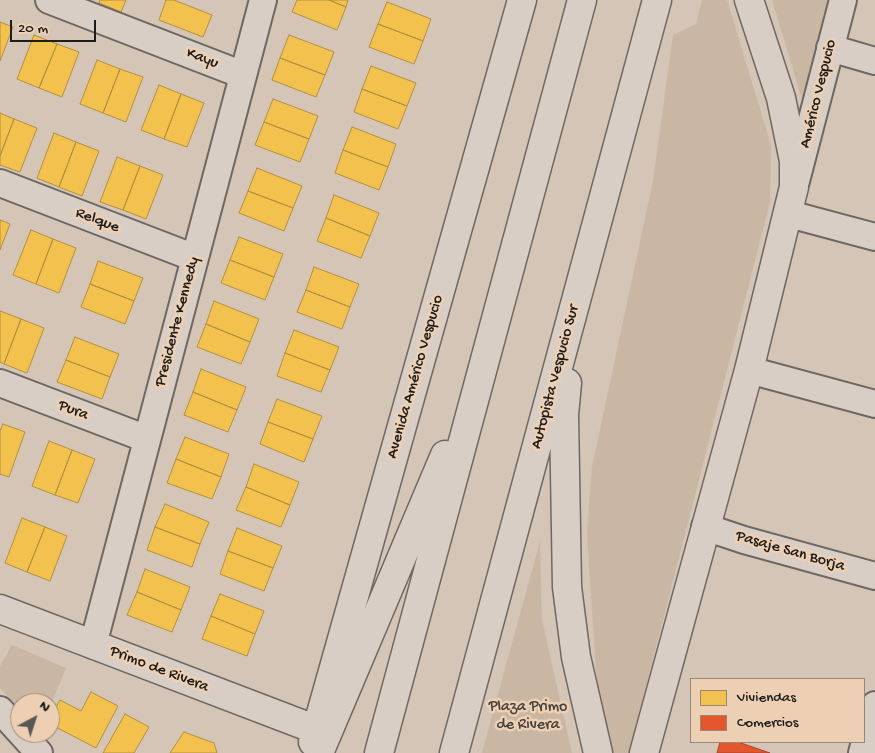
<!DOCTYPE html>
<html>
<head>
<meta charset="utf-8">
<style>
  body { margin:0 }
  #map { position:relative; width:875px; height:753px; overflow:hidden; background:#d4c5b7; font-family:"Gochi Hand",sans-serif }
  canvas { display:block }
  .legend { position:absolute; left:690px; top:678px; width:175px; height:65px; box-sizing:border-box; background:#edd0b4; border:1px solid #987; margin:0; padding:6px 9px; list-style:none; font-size:15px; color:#1c1c1c }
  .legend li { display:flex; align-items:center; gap:10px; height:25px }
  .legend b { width:25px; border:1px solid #987 }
  .north { position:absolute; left:10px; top:693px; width:50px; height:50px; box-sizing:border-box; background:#edd0b4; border:1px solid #987; border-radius:50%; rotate:40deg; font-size:14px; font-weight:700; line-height:20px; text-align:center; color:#1c1c1c }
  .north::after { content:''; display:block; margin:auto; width:18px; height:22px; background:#5c5752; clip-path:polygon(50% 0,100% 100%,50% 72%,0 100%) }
  .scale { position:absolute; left:10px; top:20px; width:86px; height:22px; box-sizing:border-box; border:2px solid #1c1c1c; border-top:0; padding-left:6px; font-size:15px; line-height:18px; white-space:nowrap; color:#1c1c1c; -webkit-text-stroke:4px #edd0b4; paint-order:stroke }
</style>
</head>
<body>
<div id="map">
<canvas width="875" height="753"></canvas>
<ul class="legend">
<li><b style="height:14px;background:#f2c14e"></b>Viviendas</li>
<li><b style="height:14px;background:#e4572e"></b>Comercios</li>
</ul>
<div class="north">N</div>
<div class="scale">20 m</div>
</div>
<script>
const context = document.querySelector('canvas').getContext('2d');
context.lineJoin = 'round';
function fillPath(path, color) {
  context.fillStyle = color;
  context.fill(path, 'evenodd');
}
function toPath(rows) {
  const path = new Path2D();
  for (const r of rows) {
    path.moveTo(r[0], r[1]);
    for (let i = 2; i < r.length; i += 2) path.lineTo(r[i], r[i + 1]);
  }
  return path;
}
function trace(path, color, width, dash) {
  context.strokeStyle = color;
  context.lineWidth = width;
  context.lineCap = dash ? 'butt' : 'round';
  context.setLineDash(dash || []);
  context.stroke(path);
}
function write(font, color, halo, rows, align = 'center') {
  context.font = font + ' "Gochi Hand",sans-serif';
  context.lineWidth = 5;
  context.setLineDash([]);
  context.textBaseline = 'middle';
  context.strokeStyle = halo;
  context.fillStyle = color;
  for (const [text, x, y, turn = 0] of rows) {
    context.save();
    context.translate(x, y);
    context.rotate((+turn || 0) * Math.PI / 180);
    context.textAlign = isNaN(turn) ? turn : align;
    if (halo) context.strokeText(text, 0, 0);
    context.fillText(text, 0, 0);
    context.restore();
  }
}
fillPath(toPath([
  [702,0,727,0,771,145,770,202,629,753,607,753,598,701,587,534,592,467,653,181,673,35,696,24],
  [772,0,833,0,806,112],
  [540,541,542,620,572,753,482,753],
  [12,645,66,668,50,707,50,703,20,703,20,710,0,688,0,666]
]), '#c9b6a3');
const homes = toPath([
  [100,0,126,0,121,12,99,3,100,0],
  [166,0,174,0,212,15,203,37,159,20,166,0],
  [297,0,329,0,346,7,337,30,292,12,297,0],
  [329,0,348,0,346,7,329,0],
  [387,2,431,19,423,41,378,24,387,2],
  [0,22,13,27,0,61,0,22],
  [378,24,423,41,414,64,369,47,378,24],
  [34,35,57,44,39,88,17,79,34,35],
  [289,35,334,52,325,75,280,58,289,35],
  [57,44,79,52,62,97,39,88,57,44],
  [280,58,325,75,316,97,272,80,280,58],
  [97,60,120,69,103,113,80,104,97,60],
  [371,66,416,83,407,106,362,89,371,66],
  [120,69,143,77,126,122,103,113,120,69],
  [159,85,181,94,164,139,141,130,159,85],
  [362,89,407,106,398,129,354,112,362,89],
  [181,94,204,103,187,147,164,139,181,94],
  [273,99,318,116,309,139,264,122,273,99],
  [0,113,14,119,0,156,0,113],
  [14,119,37,128,20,172,0,165,0,156,14,119],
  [264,122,309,139,300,162,255,145,264,122],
  [352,127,396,144,388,167,343,150,352,127],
  [54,133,76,142,59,187,37,178,54,133],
  [76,142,99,151,82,196,59,187,76,142],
  [343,150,388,167,379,190,335,173,343,150],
  [117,157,140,166,123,210,100,202,117,157],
  [140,166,163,175,146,219,123,210,140,166],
  [257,168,302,186,293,208,248,191,257,168],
  [248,191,293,208,284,231,239,213,248,191],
  [334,195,379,213,370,236,326,218,334,195],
  [326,218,370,236,361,258,317,241,326,218],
  [0,220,10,224,0,250,0,220],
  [31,230,53,239,36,284,13,275,31,230],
  [239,237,283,254,274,277,230,260,239,237],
  [53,239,76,248,59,293,36,284,53,239],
  [230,260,274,277,265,300,221,283,230,260],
  [98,261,143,278,134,301,90,284,98,261],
  [314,267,359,284,350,307,306,290,314,267],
  [90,284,134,301,125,324,81,307,90,284],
  [306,290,350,307,342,329,297,312,306,290],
  [214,301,259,319,250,342,206,324,214,301],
  [0,311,21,319,4,364,0,362,0,311],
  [21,319,44,328,27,373,4,364,21,319],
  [206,324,250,342,241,364,197,347,206,324],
  [294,330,339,347,330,370,285,353,294,330],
  [75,337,119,354,110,377,66,360,75,337],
  [285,353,330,370,321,392,277,376,285,353],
  [66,360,110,377,102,399,57,382,66,360],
  [201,369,246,387,237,410,193,392,201,369],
  [193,392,237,410,228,432,184,415,193,392],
  [277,399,322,416,313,439,268,422,277,399],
  [268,422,313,439,304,462,260,444,268,422],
  [3,424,25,432,9,477,0,474,0,431,3,424],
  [185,437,229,454,221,477,176,459,185,437],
  [49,441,72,450,55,495,32,486,49,441],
  [72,450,95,459,78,503,55,495,72,450],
  [176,459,221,477,212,499,167,483,176,459],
  [254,464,299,482,290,505,246,487,254,464],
  [246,487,290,505,281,527,236,510,246,487],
  [165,504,209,522,200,544,155,527,165,504],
  [22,518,45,527,27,572,5,563,22,518],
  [45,527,67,536,50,581,27,572,45,527],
  [155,527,200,544,192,567,147,550,155,527],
  [237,528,282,546,273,568,228,551,237,528],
  [228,551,273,568,264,591,220,574,228,551],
  [145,569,190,587,181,610,137,592,145,569],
  [137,592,181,610,172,632,127,615,137,592],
  [220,594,264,611,255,634,211,616,220,594],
  [211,616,255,634,247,656,202,639,211,616],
  [91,692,118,706,96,748,50,724,50,718,60,700,81,711,91,692],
  [125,714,149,727,134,753,103,753,125,714],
  [184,732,214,743,217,753,170,753,184,732]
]);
fillPath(homes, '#f2c14e');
trace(homes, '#b2903f', 1);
const shops = toPath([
  [720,742,738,742,770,753,717,753,720,742]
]);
fillPath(shops, '#e4572e');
trace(shops, '#a84529', 1);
const street = toPath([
  [49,0,243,75],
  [830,48,875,61],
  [796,181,843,0],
  [0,183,195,258],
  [789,214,875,237],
  [749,370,875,404],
  [0,383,147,439],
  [705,527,744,540,875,576],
  [93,645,263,0],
  [0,710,20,732],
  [21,733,39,753],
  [862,753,875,705]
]);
const secondary = toPath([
  [0,609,317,730]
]);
const primary = toPath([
  [313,742,522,0],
  [644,753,749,370,794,187,794,161,781,98,749,0]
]);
const highway = toPath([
  [567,383,564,415,567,587,576,657,598,753],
  [319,753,445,455],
  [379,753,582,0],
  [454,753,657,0]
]);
trace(street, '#6f6862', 30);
trace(secondary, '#6f6862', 31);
trace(primary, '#6f6862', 31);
trace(highway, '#6f6862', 31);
trace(street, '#d9cec5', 26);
trace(secondary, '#d9cec5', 28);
trace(primary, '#d9cec5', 28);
trace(highway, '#d9cec5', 28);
write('16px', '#1c1c1c', '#edd0b4', [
  ["Kayu",202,59,21],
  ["Américo Vespucio",819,94,-76],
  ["Relque",97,221,21],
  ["Presidente Kennedy",178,322,-75],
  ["Avenida Américo Vespucio",416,377,-74],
  ["Autopista Vespucio Sur",556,377,-75],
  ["Pura",73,411,21],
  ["Pasaje San Borja",790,552,16],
  ["Primo de Rivera",159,670,21]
]);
write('16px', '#453f3a', '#edd0b4', [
  ["Plaza Primo",528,708],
  ["de Rivera",528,726]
]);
</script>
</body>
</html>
